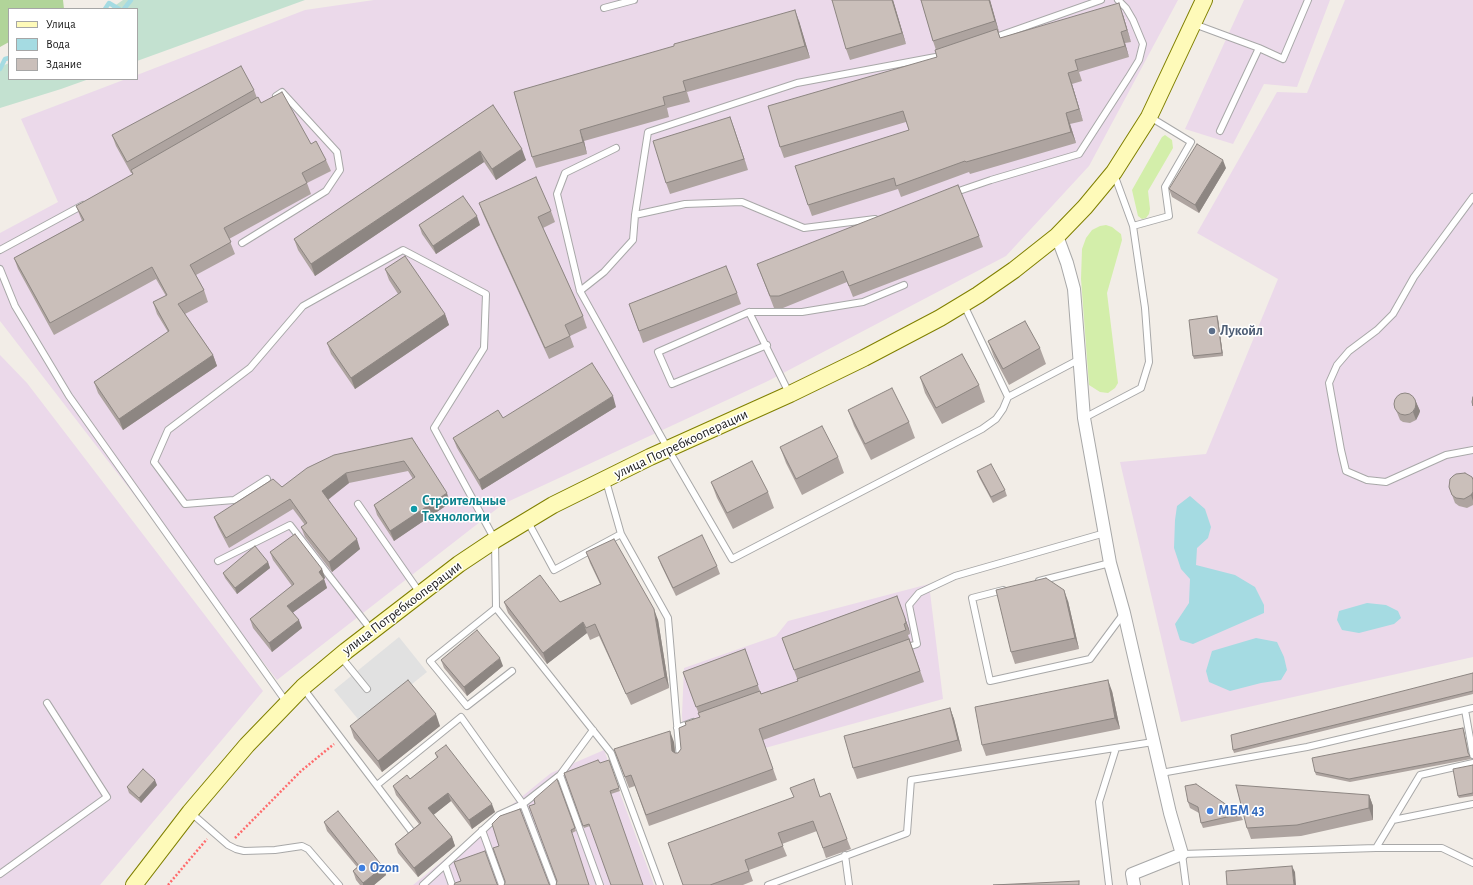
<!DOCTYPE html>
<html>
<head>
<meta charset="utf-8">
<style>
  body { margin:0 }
  #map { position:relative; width:1473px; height:885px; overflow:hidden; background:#f2ede7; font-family:"Alegreya Sans",sans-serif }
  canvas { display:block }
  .legend { position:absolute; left:8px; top:8px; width:130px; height:72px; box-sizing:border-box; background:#fff; border:1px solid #a6a6a6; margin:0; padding:5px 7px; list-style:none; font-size:12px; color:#212121 }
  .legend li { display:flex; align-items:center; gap:8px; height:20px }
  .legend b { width:20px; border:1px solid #a6a6a6 }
</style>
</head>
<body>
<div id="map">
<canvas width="1473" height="885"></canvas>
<ul class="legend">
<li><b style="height:5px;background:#fefab9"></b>Улица</li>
<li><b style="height:11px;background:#a5dbe2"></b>Вода</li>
<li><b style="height:11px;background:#cabfba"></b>Здание</li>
</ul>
</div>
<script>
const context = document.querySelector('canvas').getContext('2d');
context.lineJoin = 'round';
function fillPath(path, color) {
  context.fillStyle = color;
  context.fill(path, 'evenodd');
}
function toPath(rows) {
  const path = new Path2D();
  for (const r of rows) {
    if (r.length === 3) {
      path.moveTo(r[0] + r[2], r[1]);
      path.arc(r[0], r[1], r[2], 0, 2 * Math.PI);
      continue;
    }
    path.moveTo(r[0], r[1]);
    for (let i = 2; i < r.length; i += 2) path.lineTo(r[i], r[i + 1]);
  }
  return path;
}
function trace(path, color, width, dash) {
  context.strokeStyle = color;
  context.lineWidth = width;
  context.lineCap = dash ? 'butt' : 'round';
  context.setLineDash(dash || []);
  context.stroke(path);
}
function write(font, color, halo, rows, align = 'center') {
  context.font = font + ' "Alegreya Sans",sans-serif';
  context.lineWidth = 3;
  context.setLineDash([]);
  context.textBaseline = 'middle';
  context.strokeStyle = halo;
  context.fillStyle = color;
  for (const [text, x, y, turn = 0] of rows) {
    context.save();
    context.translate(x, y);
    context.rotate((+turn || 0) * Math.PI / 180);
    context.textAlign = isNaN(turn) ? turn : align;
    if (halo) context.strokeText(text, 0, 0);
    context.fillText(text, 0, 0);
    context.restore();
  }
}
fillPath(toPath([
  [374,0,1178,0,1089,166,1006,256,768,381,503,504,277,680,0,321,0,233,58,202,21,119,126,79,137,79,137,75,305,10],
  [1244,0,1330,0,1297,87,1264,84,1233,144,1185,129],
  [1345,0,1473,0,1473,657,1181,722,1120,462,1206,454,1278,279,1197,233,1277,92,1307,93],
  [0,355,27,383,263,691,100,885,0,885],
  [929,584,943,699,685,770,682,715,684,668,776,636,788,621],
  [604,750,654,885,413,885,551,773]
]), '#ebd9ea');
fillPath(toPath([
  [1165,135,1172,140,1173,148,1148,191,1150,209,1149,214,1146,218,1142,219,1138,216,1132,190,1162,137],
  [1106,225,1112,227,1117,231,1121,234,1122,240,1107,293,1118,383,1115,388,1108,393,1100,392,1089,385,1081,279,1082,249,1086,238,1092,230,1100,226]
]), '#d3eeaa');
fillPath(toPath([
  [0,0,63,0,64,9,9,9,9,42,0,47]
]), '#b1d499');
fillPath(toPath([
  [123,0,305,0,137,61,137,9,110,9],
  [9,63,9,79,89,79,61,89,0,108,0,67]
]), '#c3e1d0');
fillPath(toPath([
  [399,637,427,672,362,724,334,690]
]), '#e1e1e1');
fillPath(toPath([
  [1190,496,1205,509,1211,527,1208,538,1197,548,1196,565,1235,575,1255,587,1264,605,1264,613,1193,644,1180,640,1175,624,1189,603,1190,579,1181,569,1174,548,1175,520,1177,506],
  [1367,603,1386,605,1398,611,1401,618,1394,624,1359,633,1342,630,1337,620,1339,611],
  [1256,638,1277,642,1284,657,1287,670,1281,680,1261,683,1230,691,1209,682,1206,671,1212,651]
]), '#a5dbe2');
trace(toPath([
  [105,9,109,3,119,9],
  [124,9,131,0],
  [0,69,5,59,9,58]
]), '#a5dbe2', 4.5);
const lane = toPath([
  [604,8,634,0],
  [1194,24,1259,48,1283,59,1308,0],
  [993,38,1101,0],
  [1220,131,1259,48],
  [616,148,565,173,557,194,580,291,668,449,732,559,982,429,996,419,1003,409,1008,397,1080,359],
  [953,193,991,180,1079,154,1128,78,1139,60,1143,44,1133,20,1126,8,1118,0],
  [1473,197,1414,277,1393,314,1377,330,1349,351,1337,365,1329,383,1341,450,1346,471,1367,480,1386,482,1446,455,1473,450],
  [635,215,685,204,742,202,804,228,875,219],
  [1133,226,1169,216,1165,187,1191,142,1150,117],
  [242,243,326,191,340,170,337,152,282,92,276,96],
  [0,250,83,205],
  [0,269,15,306,69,396,287,703],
  [580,291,604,272,633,240,635,215,648,132,797,83,941,56],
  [964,305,1008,397],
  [749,312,789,393],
  [767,345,672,384,658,352,749,312,802,312,863,302,904,285],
  [1084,418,1141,388,1149,362,1145,308,1133,226,1114,174],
  [267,479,234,500,185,504,154,462,168,430,250,368,303,306,403,250,486,294,484,348,434,428,495,540,496,608,430,661,467,706,512,671],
  [606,481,621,534,668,618,680,759],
  [358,504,420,593],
  [528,522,554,570,621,534],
  [218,561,290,525,372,631],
  [1039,581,1110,563],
  [1003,590,972,598,990,681,1090,659,1124,613],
  [496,608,611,753,660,885],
  [905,648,917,644,909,605,919,593,955,576,1105,533],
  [341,657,367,689],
  [303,688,412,832],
  [1465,710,1473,755],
  [677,728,693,722],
  [1161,773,1307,747,1473,708],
  [560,775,600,885],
  [377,785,461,717,523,804,554,885],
  [190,812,228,845,236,849,244,851,275,850,302,846,308,849,339,885],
  [1393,820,1473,804],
  [482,830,502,885],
  [1376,848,1442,848,1473,863],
  [845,855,849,885],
  [445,865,452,885],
  [0,874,107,797,47,703],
  [423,885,499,815,523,804,560,775,593,730],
  [768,885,907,833,911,780,1153,742],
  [1109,885,1099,802,1116,748],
  [1186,885,1182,854,1376,848,1420,775,1473,763]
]);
const street = toPath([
  [1057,236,1067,263,1074,289,1084,418,1110,563,1124,613,1170,813,1182,854,1132,874,1134,885]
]);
const secondary = toPath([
  [134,885,190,812,247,745,303,687,346,651,459,564,495,540,553,505,650,457,790,394,864,358,940,318,978,295,1014,270,1057,236,1085,207,1114,172,1149,117,1204,0]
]);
trace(lane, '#a8a8a8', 8);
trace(street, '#a8a8a8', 14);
trace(secondary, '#808000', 18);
trace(toPath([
  [235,838,301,771,334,744],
  [168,885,207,839]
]), '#ff6b6c', 2.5, [2, 2]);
trace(lane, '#fff', 6);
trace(street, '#fff', 12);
trace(secondary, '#fefab9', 16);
fillPath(toPath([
  [893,0,906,44,850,60,846,49],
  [921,0,990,0,999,32,998,32,1000,38,1123,15,1131,42,1125,43,1129,57,1079,72,1082,81,1072,84,1083,121,1070,124,1076,143,970,174,969,172,901,197,898,189,812,216,808,205,909,130,906,122,784,158,780,147,937,57,936,50,933,41],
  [799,21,810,58,687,92,690,102,667,108,669,117,584,141,587,154,536,168,532,157,514,92],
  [254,90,257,98,261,103,311,144,326,160,331,171,307,183,311,194,229,239,235,254,196,275,204,290,208,302,185,314,213,355,217,366,123,430,98,393,94,382,168,332,157,314,153,302,166,296,156,279,54,335,18,269,14,258,82,221,76,206,132,175,132,173,131,173,116,146,112,135],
  [493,105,526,160,496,180,484,162,315,276,298,250,294,239],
  [730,117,748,170,670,194,666,183],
  [1226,168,1199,213,1172,197,1169,189],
  [479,203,551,211,555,222,543,228,583,316,587,328,570,336,574,347,549,359,483,214],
  [419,225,480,225,436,254,422,234],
  [979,236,983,247,853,297,847,282,783,308,774,308,757,264],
  [385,269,445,314,449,325,355,389,331,354,327,343,398,294,389,280],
  [737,293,741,304,643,343,629,304],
  [1217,316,1218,319,1223,356,1194,359,1193,356],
  [988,341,1040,348,1046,364,1009,385,994,357],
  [920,377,979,385,985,402,942,424,925,393],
  [1416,402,1420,411,1419,414,1416,420,1410,423,1403,422,1400,420,1394,405],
  [616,407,482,490,457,448,453,438],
  [848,410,909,422,915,438,871,460,854,426],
  [412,438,450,503,394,541,377,515,374,505,413,479,408,471,349,483,328,500,360,549,332,572,305,537,301,527,305,525,293,509,229,548,218,527,214,517,282,487],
  [780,447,838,457,844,473,802,495,786,463],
  [977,471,1005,490,1007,496,993,503,979,477],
  [1473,480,1473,505,1467,508,1459,506,1455,503,1449,487],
  [711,482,768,492,774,508,733,529,717,498],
  [270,552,322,569,325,578,324,579,327,588,293,612,302,628,272,652,253,628,250,619,292,586,273,560],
  [586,552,658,620,669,688,631,705,599,636,590,640,587,633,547,664,508,613,504,602,560,602,600,584,590,563],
  [658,557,717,566,720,574,676,596,661,565],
  [268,562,270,568,237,594,225,578,223,573],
  [897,596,909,629,910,634,908,635,924,682,763,740,777,780,649,826,635,786,629,788,614,749,674,742,675,753,678,753,681,749,686,725,700,717,683,672,745,649,761,694,798,681,782,638],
  [1068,601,1079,649,1015,664,1011,652],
  [441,660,503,666,467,696,444,668],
  [1473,673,1473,694,1234,753,1233,750],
  [1112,691,1120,729,986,756,982,745],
  [950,708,954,719,962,751,857,779,853,768],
  [350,726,440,726,382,772,354,738],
  [1464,731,1468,754,1471,759,1350,782,1316,775,1315,772],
  [435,753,495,812,472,829,451,801,433,815,452,837,455,846,418,877,398,853,395,844,419,824,396,795,393,786,410,779,437,758],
  [600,763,619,788,620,791,611,794,590,826,584,828,564,773],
  [1473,765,1473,796,1459,798,1458,796],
  [557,779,576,831,572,833,557,881,535,804],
  [157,785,141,803,129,793,127,787],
  [1369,795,1373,806,1373,820,1301,836,1251,839,1247,828],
  [820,797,847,839,851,849,826,858,817,831,782,844,787,856,749,870,753,881,743,885,683,885],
  [1188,802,1240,814,1243,820,1203,828,1201,823,1199,813,1190,808],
  [324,822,383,867,386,875,374,885,360,885,356,880,353,871,357,867,327,831]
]), '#aea4a0');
fillPath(toPath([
  [892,0,893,0,906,44,902,33],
  [989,0,990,0,999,32,995,21],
  [1119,3,1123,15,1131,42,1127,30],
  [795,10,799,21,810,58,805,46],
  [1121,32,1125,43,1129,57,1125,46],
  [1068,73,1072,84,1083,121,1079,109],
  [1066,113,1070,124,1076,143,1071,132],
  [730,117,734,128,748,170,744,159],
  [580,130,584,141,587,154,583,142],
  [522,149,526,160,496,180,492,169],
  [480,151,484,162,315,276,311,264],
  [1223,160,1226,168,1199,213,1195,205],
  [477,216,480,225,436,254,433,246],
  [445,314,449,325,355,389,351,378],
  [1217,316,1218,319,1223,356,1222,353],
  [213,355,217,366,123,430,119,419],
  [613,396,616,407,482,490,479,480],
  [1416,402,1420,411,1419,414,1416,420,1413,412],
  [346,473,349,483,326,501,322,491],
  [1473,492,1473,501,1471,495],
  [447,493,450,503,394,541,390,531],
  [357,539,360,549,332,572,329,562],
  [268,562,270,568,237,594,235,588],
  [322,569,325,578,322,581,319,572],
  [324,579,327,588,291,614,287,606],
  [1064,590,1068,601,1079,649,1075,638],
  [654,609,658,620,669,688,665,677],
  [905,618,909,629,910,634,906,623],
  [299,620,302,628,272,652,269,643],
  [583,622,587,633,547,664,543,653],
  [500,658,503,666,467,696,464,687],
  [1108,680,1112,691,1120,729,1115,718],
  [950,708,954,719,962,751,958,740],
  [436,714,440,726,382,772,378,761],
  [1463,728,1464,731,1469,756,1468,753],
  [670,731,674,742,676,762,672,751],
  [155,780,157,785,141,803,139,798],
  [448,793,451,801,431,817,428,808],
  [1369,795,1373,806,1373,820,1369,808],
  [492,804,495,812,472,829,469,820],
  [452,837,455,846,418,877,414,868],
  [1292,866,1295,872,1296,885,1294,885],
  [383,867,386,875,374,885,363,885,363,883]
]), '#8d8682');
const building = toPath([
  [832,0,892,0,902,33,846,49,832,0],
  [921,0,989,0,995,21,933,41,921,0],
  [1119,3,1127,30,1121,32,1125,46,1075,60,1078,70,1068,73,1079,109,1066,113,1071,132,966,162,965,161,896,186,894,178,808,205,795,166,909,130,903,111,780,147,768,106,937,57,935,50,997,29,1000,38,1119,3],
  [795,10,805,46,683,81,686,91,663,97,665,105,580,130,583,142,532,157,514,92,674,46,674,44,795,10],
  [241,66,254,90,127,162,112,135,241,66],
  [282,92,311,144,316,141,326,160,302,173,307,183,224,228,231,242,190,265,204,290,178,304,213,355,119,419,94,382,169,331,153,302,167,295,152,267,50,323,14,258,84,220,76,206,133,174,131,170,258,97,261,103,282,92],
  [493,105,522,149,492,169,480,151,311,264,294,239,493,105],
  [730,117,744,159,666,183,653,141,730,117],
  [1197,144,1223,160,1195,205,1169,189,1197,144],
  [536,177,551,211,538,217,583,316,565,325,570,336,545,348,479,203,536,177],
  [958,185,979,236,849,286,843,271,779,296,770,296,757,264,958,185],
  [463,196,477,216,433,246,419,225,463,196],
  [405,256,445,314,351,378,327,343,401,292,385,269,405,256],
  [726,266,737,293,639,331,629,304,726,266],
  [1217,316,1222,353,1193,356,1189,320,1217,316],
  [1025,321,1040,348,1003,369,988,341,1025,321],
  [962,354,979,385,936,408,920,377,962,354],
  [592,363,613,396,479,480,453,438,498,410,503,418,592,363],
  [892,388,909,422,865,444,848,410,892,388],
  [1405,404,11],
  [1473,397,1473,406,1472,402,1473,397],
  [822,426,838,457,796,479,780,447,822,426],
  [412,438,447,493,390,531,374,505,415,477,404,461,346,473,322,491,357,539,329,562,301,527,307,523,290,499,226,538,214,517,273,479,282,487,307,468,334,455,412,438],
  [752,461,768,492,727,513,711,482,752,461],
  [991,464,1005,490,991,497,977,471,991,464],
  [1465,473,1472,477,1473,480,1473,492,1471,495,1464,499,1456,498,1452,495,1449,487,1450,479,1453,476,1456,474,1465,473],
  [295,534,322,569,319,572,324,579,287,606,299,620,269,643,250,619,294,584,270,552,295,534],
  [702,535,717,566,673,588,658,557,702,535],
  [614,539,654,609,665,677,626,694,595,624,586,628,583,622,543,653,504,602,540,575,560,602,601,584,586,552,614,539],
  [255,546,268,562,235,588,223,573,255,546],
  [1046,578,1064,590,1075,638,1011,652,996,590,1046,578],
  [897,596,905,618,906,623,904,624,906,630,794,670,782,638,897,596],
  [477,630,500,658,464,687,441,660,477,630],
  [909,639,920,671,759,729,773,769,646,815,631,775,625,777,614,749,670,731,672,751,675,753,678,753,681,749,679,728,686,725,685,722,700,717,698,713,760,691,761,694,798,681,797,679,909,639],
  [745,649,758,685,696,707,683,672,745,649],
  [1473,673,1473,691,1233,750,1231,735,1473,673],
  [408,680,436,714,378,761,350,726,408,680],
  [1108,680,1115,718,982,745,975,707,1108,680],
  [950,708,958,740,853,768,844,736,950,708],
  [1463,728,1468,753,1470,756,1349,779,1315,772,1312,758,1463,728],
  [446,745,492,804,469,820,448,793,428,808,452,837,414,868,395,844,421,823,393,786,407,775,410,779,438,757,435,753,446,745],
  [598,760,600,763,609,760,619,788,610,791,643,885,611,885,589,824,583,826,564,773,598,760],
  [1473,765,1473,793,1458,796,1453,769,1473,765],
  [143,769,155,780,139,798,127,787,143,769],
  [557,779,575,828,571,830,589,885,556,885,557,881,529,806,535,804,534,799,557,779],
  [814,779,820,797,830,793,847,839,823,848,813,821,778,833,783,846,745,860,749,871,710,885,683,885,668,843,794,797,790,788,814,779],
  [1196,784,1240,814,1201,823,1198,807,1188,802,1185,786,1196,784],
  [1236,785,1369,795,1369,808,1297,825,1247,828,1236,785],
  [520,809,549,884,550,885,504,885,505,883,505,881,493,848,499,846,492,824,500,816,520,809],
  [338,811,383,867,363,883,353,871,359,866,324,822,338,811],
  [485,851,497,884,498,885,454,885,455,883,461,881,454,862,485,851],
  [1292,866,1294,885,1227,885,1226,871,1292,866],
  [1079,881,1079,885,993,885,1079,881]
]);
fillPath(building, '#cabfba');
trace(building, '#8d8682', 1);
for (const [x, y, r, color] of [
  [1212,331,4,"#5c6f8a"],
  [414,509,4,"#0f9aa8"],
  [1210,811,4,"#3f7fe0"],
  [362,868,4,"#3f7fe0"]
]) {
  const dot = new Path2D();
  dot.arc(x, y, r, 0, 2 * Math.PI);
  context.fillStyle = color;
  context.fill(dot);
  trace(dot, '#fff', 1.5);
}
write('bold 14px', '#4e5e75', '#fff', [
  ["Лукойл",1220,331]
], 'left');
write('14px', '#212121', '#fff', [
  ["улица Потребкооперации",681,444,-25],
  ["улица Потребкооперации",402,608,-37]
]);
write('bold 14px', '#0d838f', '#fff', [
  ["Строительные",422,501],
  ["Технологии",422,517]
], 'left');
write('bold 14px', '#366cbe', '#fff', [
  ["МБМ 43",1218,811],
  ["Ozon",370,868]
], 'left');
</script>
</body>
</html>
